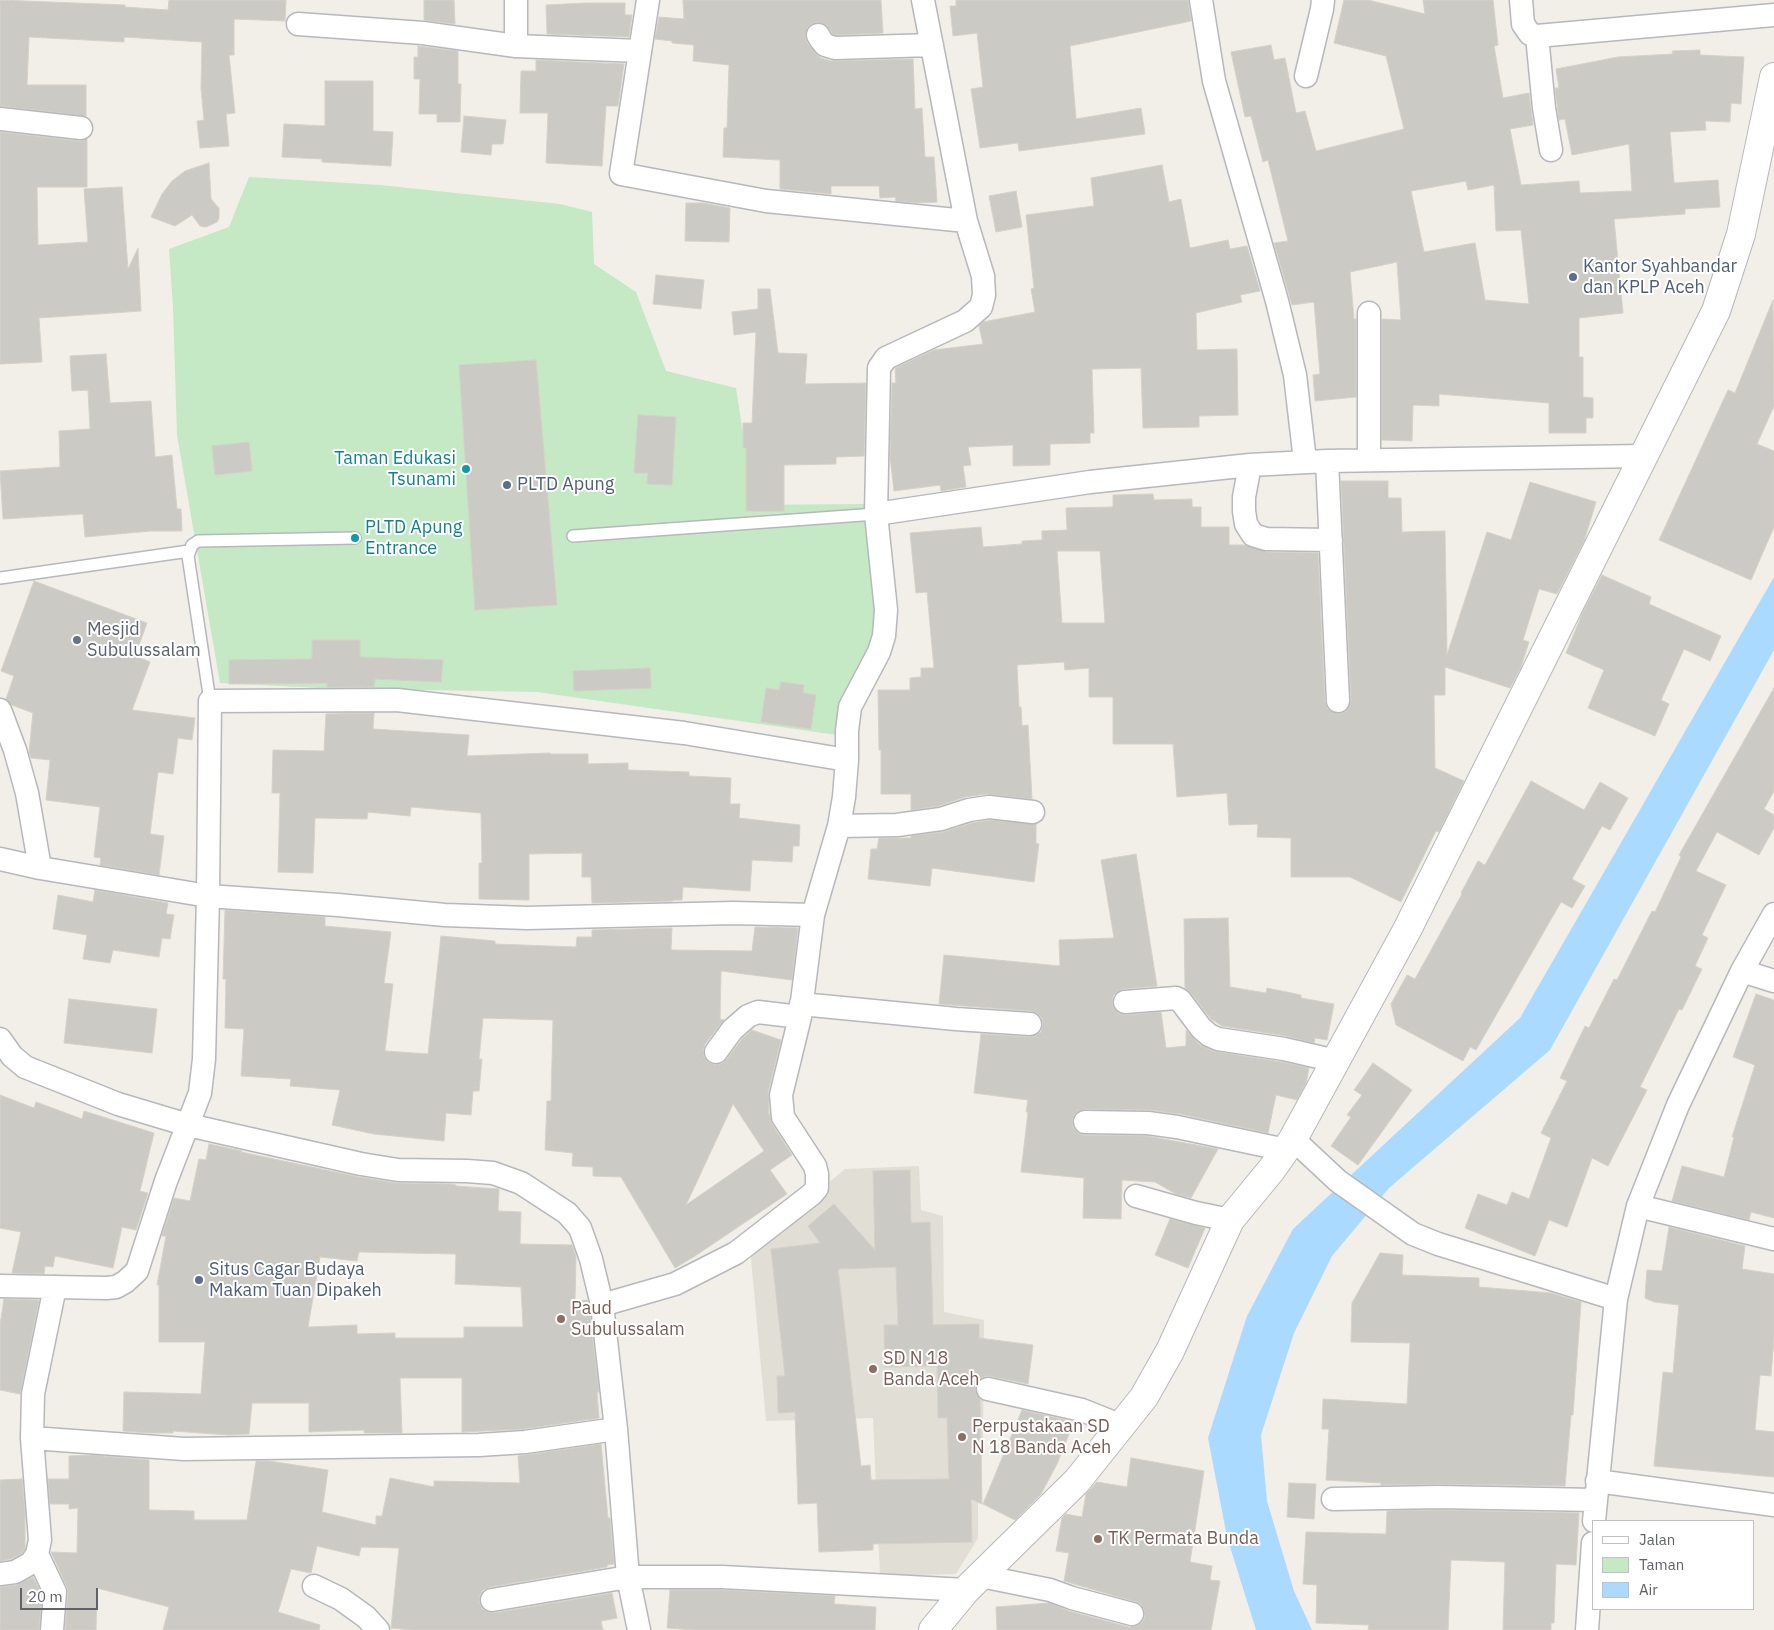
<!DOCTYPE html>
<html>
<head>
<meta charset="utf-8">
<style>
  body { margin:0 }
  #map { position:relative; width:1774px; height:1630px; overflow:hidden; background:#f1efe8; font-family:"IBM Plex Sans",sans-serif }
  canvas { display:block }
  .legend { position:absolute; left:1592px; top:1520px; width:162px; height:90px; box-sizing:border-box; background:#fff; border:1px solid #bfc1c3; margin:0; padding:6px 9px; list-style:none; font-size:15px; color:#5f6368 }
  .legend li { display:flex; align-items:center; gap:10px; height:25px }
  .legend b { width:25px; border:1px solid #bfc1c3 }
  .scale { position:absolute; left:20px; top:1588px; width:78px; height:22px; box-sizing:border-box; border:2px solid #5f6368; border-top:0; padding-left:6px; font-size:15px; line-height:18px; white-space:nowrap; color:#5f6368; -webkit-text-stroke:4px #fff; paint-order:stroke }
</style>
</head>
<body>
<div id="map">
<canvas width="1774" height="1630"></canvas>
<ul class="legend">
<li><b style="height:6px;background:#fff"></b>Jalan</li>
<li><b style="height:14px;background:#c5e8c5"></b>Taman</li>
<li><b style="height:14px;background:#aadaff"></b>Air</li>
</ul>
<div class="scale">20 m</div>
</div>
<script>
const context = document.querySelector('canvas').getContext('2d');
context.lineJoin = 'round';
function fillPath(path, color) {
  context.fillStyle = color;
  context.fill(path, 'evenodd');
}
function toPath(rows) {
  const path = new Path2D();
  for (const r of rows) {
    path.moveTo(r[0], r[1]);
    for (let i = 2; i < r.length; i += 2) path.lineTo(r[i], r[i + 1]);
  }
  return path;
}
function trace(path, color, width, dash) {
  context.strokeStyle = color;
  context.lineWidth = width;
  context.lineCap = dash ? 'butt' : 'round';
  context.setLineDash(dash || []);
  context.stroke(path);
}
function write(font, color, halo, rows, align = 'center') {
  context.font = font + ' "IBM Plex Sans",sans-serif';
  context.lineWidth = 4;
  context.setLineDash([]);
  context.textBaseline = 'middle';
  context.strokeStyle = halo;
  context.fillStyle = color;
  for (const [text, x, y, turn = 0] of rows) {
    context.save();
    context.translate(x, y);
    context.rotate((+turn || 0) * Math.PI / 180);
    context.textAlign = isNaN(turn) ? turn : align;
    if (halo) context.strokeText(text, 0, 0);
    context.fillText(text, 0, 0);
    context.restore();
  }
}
fillPath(toPath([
  [919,1166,921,1210,943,1216,944,1312,984,1320,983,1452,978,1480,978,1538,956,1574,880,1576,873,1418,766,1421,750,1248,845,1169]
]), '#e1ded6');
fillPath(toPath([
  [249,177,380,185,560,204,592,212,594,264,636,292,666,371,736,388,754,505,865,504,879,634,837,735,537,692,320,688,220,683,177,435,173,307,169,249,229,227]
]), '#c5e8c5');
fillPath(toPath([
  [1774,577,1774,650,1550,1050,1389,1188,1332,1256,1294,1333,1261,1435,1267,1501,1294,1591,1312,1630,1256,1630,1227,1537,1208,1438,1247,1316,1293,1229,1520,1018]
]), '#aadaff');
const building = toPath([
  [0,0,125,5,125,7,168,10,169,0,286,0,285,21,234,19,234,55,229,55,235,113,226,114,229,146,200,148,197,121,204,120,201,88,202,42,124,37,124,42,29,37,27,85,86,85,86,116,0,106,0,0],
  [424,0,454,0,455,24,424,20,424,0],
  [683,0,881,0,883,33,837,35,833,34,825,24,817,22,811,24,807,28,805,36,807,42,815,53,821,58,831,61,913,59,915,109,922,108,925,157,934,157,937,202,916,203,896,201,895,197,880,198,879,186,831,186,831,194,780,189,780,160,723,157,724,128,727,128,729,65,693,61,694,45,672,43,672,41,655,39,659,17,684,19,683,0],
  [956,0,1188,0,1191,21,1070,46,1076,119,1141,108,1145,134,1019,151,1018,143,980,148,971,89,983,87,977,33,953,36,950,6,956,6,956,0],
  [1344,0,1368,0,1425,14,1423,0,1493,0,1498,45,1494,46,1503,98,1529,93,1533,125,1510,129,1521,185,1579,181,1580,193,1632,191,1629,144,1572,155,1565,119,1559,120,1555,88,1559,88,1556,69,1618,57,1673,54,1672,51,1700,50,1700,55,1744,57,1741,104,1731,103,1730,122,1705,121,1706,130,1670,132,1674,183,1718,180,1720,207,1685,209,1685,214,1614,219,1623,313,1579,318,1579,357,1583,357,1583,397,1593,398,1593,418,1586,418,1586,433,1549,433,1549,403,1439,394,1439,406,1413,405,1412,441,1382,440,1382,319,1401,320,1397,262,1350,272,1354,319,1356,319,1356,397,1315,401,1313,375,1320,374,1314,302,1292,305,1274,243,1288,241,1268,160,1263,162,1251,116,1245,117,1231,52,1271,45,1274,60,1285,58,1296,113,1305,111,1316,151,1404,129,1386,56,1334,43,1344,0],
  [1466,181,1468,190,1494,185,1496,231,1521,230,1529,304,1485,300,1475,243,1424,252,1411,191,1466,181],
  [586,3,625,3,625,15,632,15,629,37,547,34,546,5,586,3],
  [418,46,458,51,458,84,461,84,460,122,437,122,437,114,419,114,420,79,414,79,414,57,418,57,418,46],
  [536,60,624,64,618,106,606,106,602,166,546,163,548,113,520,113,521,71,536,71,536,60],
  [325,81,373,81,373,131,393,132,391,166,322,162,322,159,282,157,284,124,325,126,325,81],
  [464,116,506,120,503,144,492,144,491,155,461,152,464,116],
  [0,132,80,141,87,139,87,187,37,187,38,245,88,242,84,189,122,187,128,269,138,248,141,311,39,318,42,362,0,364,0,132],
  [209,163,211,199,219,208,219,218,217,222,206,227,200,226,192,215,175,226,151,217,162,194,172,181,185,171,209,163],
  [1162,165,1169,202,1181,199,1190,248,1228,240,1230,249,1247,246,1260,291,1240,295,1242,302,1196,313,1197,350,1237,349,1238,415,1199,416,1199,427,1143,428,1141,368,1092,369,1094,433,1090,433,1090,443,1050,444,1050,465,1013,466,1013,445,968,447,971,465,963,466,966,487,941,491,940,485,894,491,890,456,892,383,896,383,895,368,934,350,983,344,979,326,983,322,1035,312,1031,289,1034,288,1026,215,1094,206,1091,178,1162,165],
  [1016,191,1022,227,996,232,989,196,1016,191],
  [686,203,703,203,730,208,729,242,685,241,686,203],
  [656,275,704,280,701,309,653,304,656,275],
  [758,289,770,289,778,353,807,354,805,384,866,383,864,456,836,457,836,464,784,465,784,511,746,511,746,448,743,448,743,423,752,423,756,332,734,335,732,312,758,309,758,289],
  [1773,300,1774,406,1757,444,1774,451,1774,527,1751,580,1659,540,1728,390,1735,393,1773,300],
  [106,354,110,403,151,401,155,457,172,455,177,509,181,509,182,531,150,531,85,537,83,514,3,519,0,471,60,467,59,431,90,429,88,390,72,391,70,356,106,354],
  [536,360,557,605,475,610,459,365,536,360],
  [638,415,676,417,672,485,647,484,648,473,634,473,638,415],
  [249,442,252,471,215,475,212,446,249,442],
  [1341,481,1388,481,1388,498,1401,498,1402,532,1445,531,1447,655,1487,532,1511,540,1530,482,1596,502,1584,541,1557,594,1539,589,1523,640,1529,642,1521,667,1510,688,1445,667,1445,695,1434,695,1435,768,1464,781,1439,832,1436,831,1401,902,1350,877,1291,877,1291,838,1257,837,1258,824,1229,825,1227,793,1177,797,1173,744,1113,744,1113,697,1089,697,1089,668,1065,670,1064,662,1017,665,1019,707,1021,707,1022,726,1028,725,1032,799,987,794,965,797,938,806,911,810,911,794,881,794,881,750,879,750,878,690,910,690,910,678,921,677,921,668,934,668,927,592,916,593,910,533,981,527,983,547,1022,544,1022,541,1042,540,1042,531,1067,530,1066,508,1113,507,1113,495,1153,494,1154,500,1192,499,1192,507,1201,507,1201,527,1229,527,1229,545,1246,545,1266,552,1318,553,1325,702,1327,708,1332,712,1339,714,1345,712,1349,707,1351,700,1341,481],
  [1057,551,1100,551,1105,623,1062,623,1057,551],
  [1602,575,1651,597,1649,604,1721,636,1710,661,1684,649,1661,700,1669,704,1655,736,1588,708,1604,670,1566,653,1583,612,1602,575],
  [34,581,147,623,135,656,150,662,132,710,195,718,192,740,178,738,173,774,158,772,150,834,164,836,159,875,100,865,101,858,94,857,100,807,46,800,50,760,31,758,29,752,33,713,12,705,6,699,14,676,1,671,34,581],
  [312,640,360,640,360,657,443,660,441,682,375,679,374,687,327,687,327,683,229,684,229,660,312,659,312,640],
  [650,668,651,688,574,691,573,671,650,668],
  [781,682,804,685,803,693,816,695,811,729,761,722,766,688,779,690,781,682],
  [1774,688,1774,791,1764,809,1774,815,1774,828,1759,855,1717,832,1696,871,1726,885,1702,935,1708,938,1695,966,1702,969,1682,1010,1679,1009,1640,1087,1647,1090,1608,1166,1592,1158,1567,1227,1549,1220,1535,1256,1465,1228,1478,1194,1507,1205,1512,1192,1529,1199,1551,1138,1541,1133,1567,1081,1560,1078,1585,1026,1589,1028,1614,979,1617,980,1652,911,1655,912,1681,857,1679,855,1774,688],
  [374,713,373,729,469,735,467,756,550,753,550,754,588,754,588,764,628,763,628,770,689,772,689,776,731,778,730,804,740,804,739,818,800,825,799,846,793,846,792,862,752,860,750,891,683,887,682,900,673,900,673,901,592,903,591,877,582,877,582,853,529,854,529,900,479,899,479,863,482,863,481,813,411,807,410,816,368,812,367,819,315,818,313,873,278,872,280,793,272,793,273,750,324,751,326,714,374,713],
  [1531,781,1584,810,1600,782,1628,798,1610,830,1602,826,1572,879,1585,886,1572,908,1561,902,1476,1050,1470,1047,1463,1061,1396,1025,1391,1004,1407,975,1415,979,1462,894,1461,893,1478,861,1485,865,1531,781],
  [989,820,1036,824,1036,843,1039,844,1034,882,932,868,930,886,868,879,871,849,877,849,879,838,911,838,911,836,943,832,972,823,989,820],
  [1136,854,1157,986,1124,989,1118,991,1113,996,1112,1003,1115,1010,1120,1014,1126,1015,1161,1012,1166,1048,1186,1046,1186,1030,1200,1045,1213,1051,1282,1062,1309,1068,1306,1083,1297,1100,1276,1095,1268,1133,1180,1114,1150,1110,1085,1109,1078,1111,1074,1115,1072,1121,1073,1128,1078,1133,1084,1135,1147,1136,1218,1149,1191,1198,1176,1194,1155,1182,1122,1180,1121,1219,1083,1218,1084,1178,1021,1172,1028,1112,1026,1112,1028,1100,974,1093,981,1034,1029,1037,1035,1036,1041,1032,1043,1025,1042,1018,1037,1013,1031,1011,939,1004,944,955,1060,966,1059,940,1114,938,1101,860,1136,854],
  [95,890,168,903,166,914,174,915,170,939,162,938,159,957,113,950,110,963,83,959,87,935,53,929,58,895,93,902,95,890],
  [225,910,325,917,325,926,391,932,384,983,393,984,385,1051,428,1054,441,936,495,941,495,944,576,947,577,937,592,937,592,930,672,928,671,950,752,951,755,927,798,928,792,980,721,971,720,1019,724,1020,705,1044,703,1051,704,1057,708,1062,715,1065,721,1064,726,1060,742,1039,752,1030,781,1040,768,1092,769,1114,772,1124,792,1155,770,1170,787,1194,695,1256,675,1268,621,1177,593,1176,593,1167,572,1166,573,1153,545,1150,547,1101,551,1101,553,1020,483,1018,479,1059,482,1059,479,1091,473,1091,471,1115,446,1113,444,1141,374,1134,332,1125,340,1090,290,1086,291,1079,241,1076,244,1029,225,1028,226,979,223,979,225,910],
  [733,1104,764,1151,686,1205,733,1104],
  [1228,918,1230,987,1266,993,1267,988,1301,995,1301,998,1334,1004,1327,1040,1315,1038,1314,1043,1286,1036,1222,1026,1211,1019,1190,992,1185,988,1184,919,1228,918],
  [1756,994,1774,1000,1774,1218,1751,1212,1749,1220,1672,1201,1682,1166,1724,1177,1734,1137,1732,1137,1755,1065,1733,1057,1756,994],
  [69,999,157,1009,152,1053,64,1043,69,999],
  [1373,1063,1412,1090,1358,1165,1331,1146,1351,1117,1347,1115,1362,1095,1354,1090,1373,1063],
  [0,1095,34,1108,36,1102,82,1119,84,1111,154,1133,140,1191,148,1193,136,1230,122,1227,113,1268,55,1256,53,1267,45,1266,44,1274,12,1273,21,1232,0,1228,0,1095],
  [209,1144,242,1151,241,1152,359,1177,396,1183,449,1184,456,1185,456,1186,499,1189,498,1211,521,1212,520,1244,572,1245,576,1256,575,1301,587,1300,589,1307,599,1392,597,1392,599,1418,524,1429,462,1432,462,1378,400,1378,402,1433,364,1433,364,1430,309,1432,309,1403,252,1403,249,1434,229,1435,173,1431,173,1433,149,1433,123,1431,124,1392,201,1394,205,1342,159,1342,159,1285,157,1285,166,1236,162,1236,174,1198,190,1201,199,1159,206,1160,209,1144],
  [359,1252,456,1254,455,1284,521,1287,523,1327,464,1327,464,1338,395,1338,395,1333,357,1334,357,1325,308,1327,320,1257,357,1261,359,1252],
  [910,1170,911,1223,930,1222,933,1325,979,1324,979,1338,1033,1345,1028,1384,990,1376,985,1376,979,1380,975,1386,976,1393,980,1399,982,1504,971,1499,972,1542,873,1544,873,1550,819,1552,817,1503,798,1504,795,1412,778,1413,777,1376,785,1376,771,1249,820,1243,808,1226,834,1204,875,1250,873,1171,910,1170],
  [896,1267,898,1325,884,1325,885,1367,937,1366,938,1418,947,1418,949,1479,871,1480,870,1465,861,1466,838,1269,896,1267],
  [1170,1219,1205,1228,1188,1268,1155,1255,1170,1219],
  [1669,1227,1745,1246,1742,1269,1774,1274,1774,1338,1771,1376,1760,1375,1755,1430,1774,1432,1774,1477,1654,1466,1663,1372,1673,1373,1679,1305,1654,1302,1645,1298,1647,1270,1662,1271,1669,1227],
  [1380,1253,1403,1255,1402,1275,1479,1278,1479,1287,1551,1293,1581,1302,1573,1415,1571,1415,1565,1486,1438,1484,1381,1485,1381,1483,1326,1480,1329,1429,1322,1429,1323,1399,1407,1404,1410,1343,1351,1342,1352,1303,1380,1253],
  [4,1299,39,1300,20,1394,0,1390,0,1325,4,1299],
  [1022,1410,1074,1422,1057,1464,1041,1494,1015,1520,983,1504,1022,1410],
  [601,1444,608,1518,610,1518,614,1564,607,1565,607,1567,490,1587,483,1590,480,1595,479,1602,482,1609,488,1612,494,1613,612,1593,617,1618,601,1621,603,1630,412,1630,391,1628,399,1548,361,1547,359,1556,317,1546,311,1573,291,1569,278,1612,320,1625,319,1630,163,1630,169,1607,97,1588,96,1630,65,1630,68,1593,67,1587,51,1552,77,1553,78,1508,69,1509,69,1504,50,1504,48,1479,69,1479,69,1456,92,1455,149,1460,149,1510,194,1511,194,1520,247,1520,256,1461,269,1461,328,1470,322,1512,376,1525,376,1516,382,1516,390,1478,434,1487,434,1481,520,1483,518,1456,601,1444],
  [1131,1458,1204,1471,1190,1562,1212,1566,1210,1580,1220,1581,1211,1630,997,1630,996,1607,1049,1603,1069,1611,1129,1627,1136,1626,1142,1623,1145,1617,1144,1610,1141,1604,1136,1602,1064,1581,1069,1553,1056,1551,1062,1518,1066,1514,1082,1517,1086,1494,1097,1482,1127,1487,1131,1458],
  [22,1479,25,1511,25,1549,22,1553,11,1559,0,1561,0,1480,22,1479],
  [1289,1483,1316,1484,1314,1519,1287,1517,1289,1483],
  [1438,1510,1579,1513,1576,1565,1556,1564,1554,1623,1551,1623,1551,1630,1503,1630,1505,1562,1451,1560,1448,1630,1368,1630,1369,1625,1316,1623,1317,1585,1303,1584,1306,1532,1386,1534,1387,1511,1438,1510],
  [33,1577,42,1594,39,1630,0,1630,0,1587,17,1585,33,1577],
  [670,1590,722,1590,835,1596,834,1604,876,1607,875,1630,694,1630,667,1628,670,1590]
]);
fillPath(building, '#cccac5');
trace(building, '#d6d1c6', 1);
const service = toPath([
  [573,536,876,514],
  [0,578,189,551],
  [210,701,188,556,192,545,198,541,355,538]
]);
const minor = toPath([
  [648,0,621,174,766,201,966,221],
  [1201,0,1214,81,1277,301,1295,375,1305,461],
  [1521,0,1523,24,1530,34,1537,36,1774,15],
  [298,24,423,33,516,46,639,51],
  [818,35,821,40,825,45,835,48,932,45],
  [1537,36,1544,108,1551,150],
  [516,46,516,0],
  [1306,76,1322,9,1323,0],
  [0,119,81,128],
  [1369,460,1369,313],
  [1327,461,1338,701],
  [1250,465,1244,497,1244,511,1246,524,1253,535,1266,539,1331,540],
  [876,514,879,368,886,358,965,321,981,307,984,295,983,276,966,221,923,0],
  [0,710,15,750,27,793,40,868],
  [839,826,897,825,941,819,969,810,989,807,1033,812],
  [0,859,40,868,208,896,210,701,397,700,684,733,847,760,847,731,850,707,879,652,884,636,886,610,876,514,1090,482,1250,465,1327,461,1643,456],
  [1742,971,1774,981],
  [1125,1002,1176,998,1180,1000,1201,1028,1209,1035,1218,1039,1284,1049,1336,1061],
  [801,1004,956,1019,1030,1024],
  [0,1039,12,1056,25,1067,118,1104,188,1125,361,1164,398,1170,467,1171,493,1173,521,1183,567,1213,580,1228,591,1259,602,1305,616,1429,628,1577,639,1630],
  [716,1052,732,1030,748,1016,758,1012,800,1017],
  [1085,1122,1148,1123,1177,1127,1286,1150],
  [1293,1139,1338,1181,1413,1234,1438,1244,1616,1299],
  [1136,1196,1196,1213,1230,1220],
  [1638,1206,1774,1239],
  [0,1286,107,1288,116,1287,125,1282,137,1271,166,1181,200,1093,204,1059,208,896,338,905,445,915,527,918,733,913,813,915],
  [602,1305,675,1284,736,1253,812,1194,817,1188,817,1174,815,1166,783,1117,781,1095,800,1017,813,915,839,826,844,797,847,760],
  [988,1389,1082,1410,1122,1426],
  [32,1438,184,1449,479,1445,525,1442,616,1429],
  [1597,1481,1774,1505],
  [1333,1499,1438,1497,1596,1500],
  [1594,1521,1616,1299,1638,1206,1678,1105,1742,971,1774,914],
  [37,1554,55,1592,52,1630],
  [0,1574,15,1572,31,1563,37,1554,40,1540,32,1438,33,1394,55,1287],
  [981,1576,1050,1590,1072,1598,1132,1614],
  [314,1586,341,1599,366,1617,378,1630],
  [492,1600,628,1577,722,1577,966,1590],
  [1587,1630,1593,1543]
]);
const tertiary = toPath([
  [933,1630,966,1590,1077,1481,1144,1397,1170,1351,1230,1220,1272,1169,1293,1139,1407,930,1716,311,1741,234,1774,77]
]);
trace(service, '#b5b8bc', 14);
trace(minor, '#b5b8bc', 25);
trace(tertiary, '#b5b8bc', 30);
trace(service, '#fff', 11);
trace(minor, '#fff', 22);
trace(tertiary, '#fff', 28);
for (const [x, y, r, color] of [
  [1573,277,5,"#5c6f8a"],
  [466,469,5,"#0f9aa8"],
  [507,485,5,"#5c6f8a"],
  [355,538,5,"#0f9aa8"],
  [77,640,5,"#6b7280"],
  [199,1280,5,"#5c6f8a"],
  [561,1319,5,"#8d6e63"],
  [873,1369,5,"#8d6e63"],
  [962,1437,5,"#8d6e63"],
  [1098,1539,5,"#8d6e63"]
]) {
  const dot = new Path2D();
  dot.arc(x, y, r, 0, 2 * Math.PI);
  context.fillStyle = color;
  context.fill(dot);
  trace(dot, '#fff', 2);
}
write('18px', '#4e5e75', '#fff', [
  ["Kantor Syahbandar",1583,267],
  ["dan KPLP Aceh",1583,288],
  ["PLTD Apung",517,485],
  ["Situs Cagar Budaya",209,1270],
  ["Makam Tuan Dipakeh",209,1291]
], 'left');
write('18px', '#0d838f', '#fff', [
  ["Taman Edukasi",456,459],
  ["Tsunami",456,480],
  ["PLTD Apung",365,528,"left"],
  ["Entrance",365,549,"left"]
], 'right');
write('18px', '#5b616d', '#fff', [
  ["Mesjid",87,630],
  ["Subulussalam",87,651]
], 'left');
write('18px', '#785e54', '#fff', [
  ["Paud",571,1309],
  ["Subulussalam",571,1330],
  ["SD N 18",883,1359],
  ["Banda Aceh",883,1380],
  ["Perpustakaan SD",972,1427],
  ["N 18 Banda Aceh",972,1448],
  ["TK Permata Bunda",1108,1539]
], 'left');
</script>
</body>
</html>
